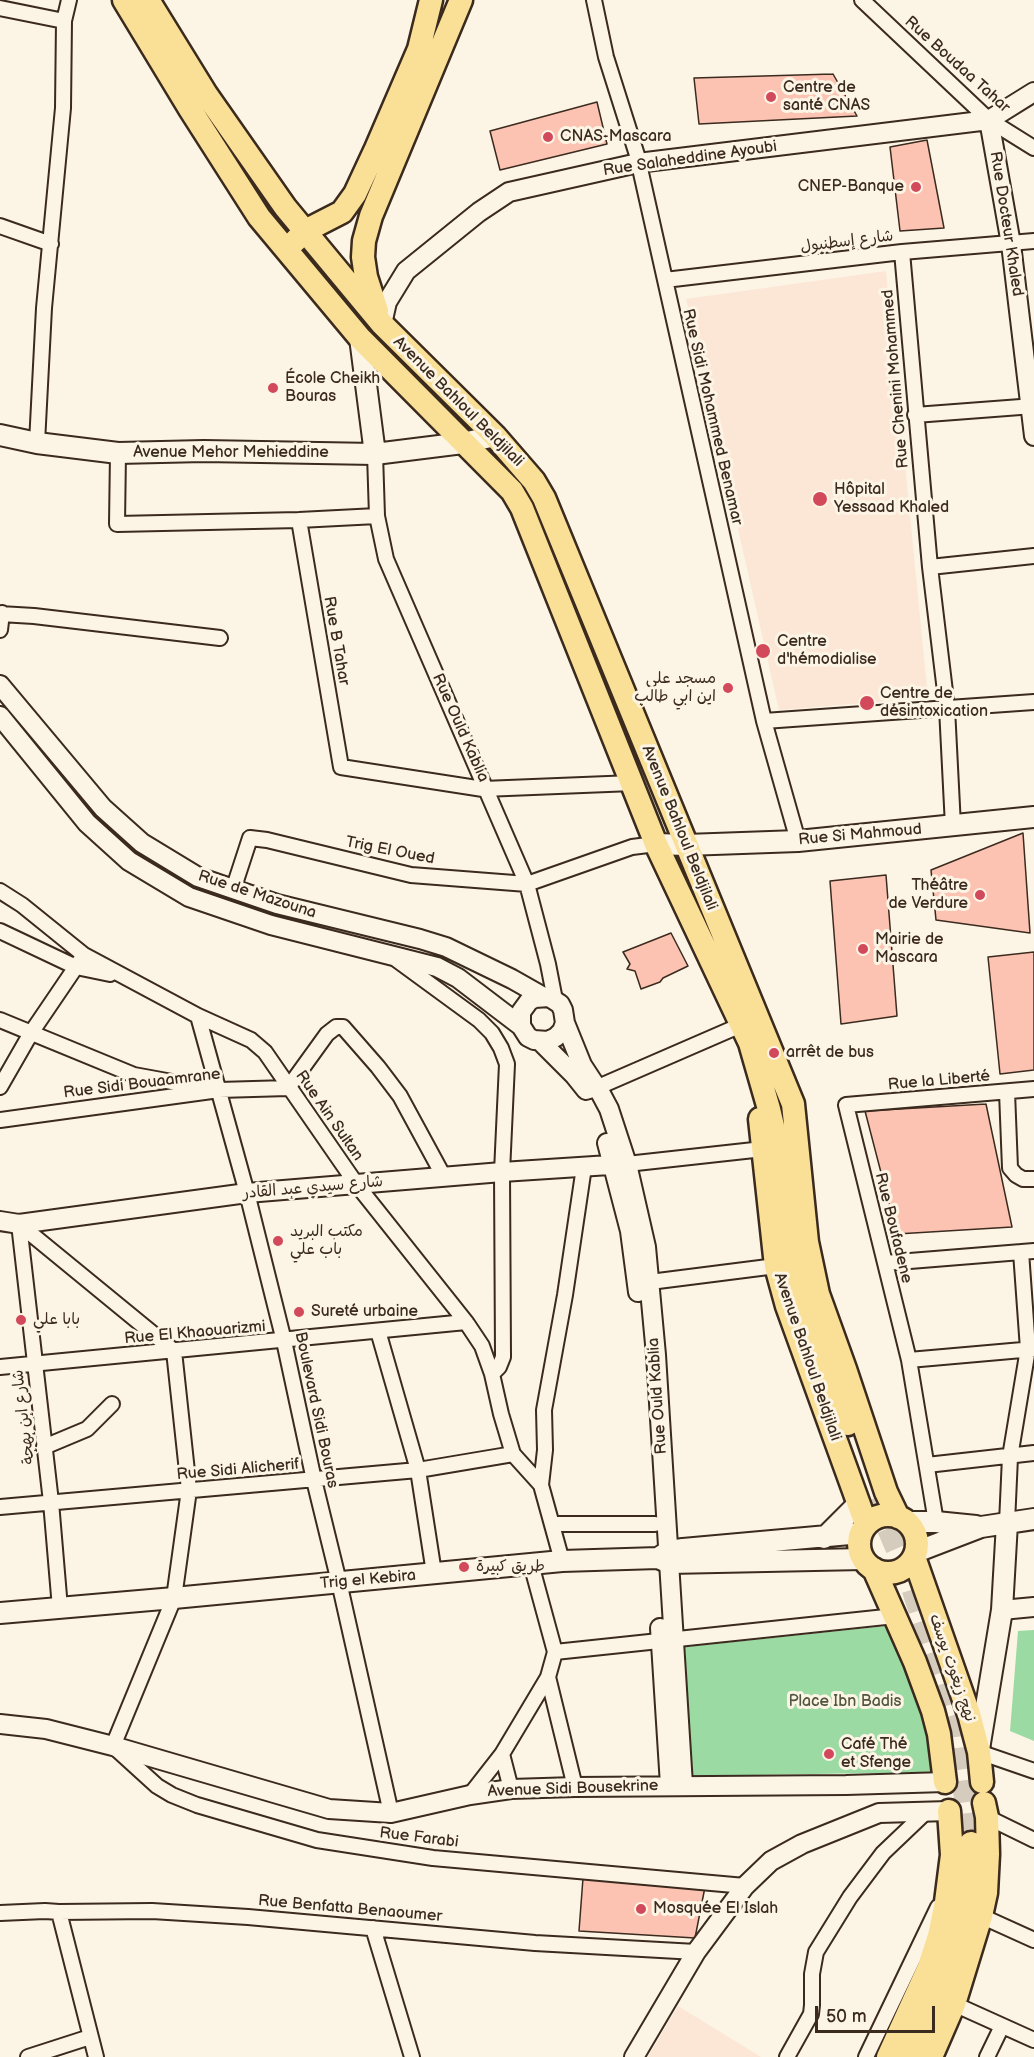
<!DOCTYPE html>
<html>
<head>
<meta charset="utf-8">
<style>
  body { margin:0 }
  #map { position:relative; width:1034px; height:2057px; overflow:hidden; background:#fcf5e5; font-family:"Balsamiq Sans",sans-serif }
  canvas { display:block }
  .scale { position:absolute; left:815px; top:2006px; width:120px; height:27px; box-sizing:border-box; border:3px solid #3b2a1e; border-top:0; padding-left:8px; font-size:18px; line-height:21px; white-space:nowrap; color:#3b2a1e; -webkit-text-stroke:4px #fcf5e5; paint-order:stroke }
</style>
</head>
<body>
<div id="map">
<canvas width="1034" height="2057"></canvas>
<div class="scale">50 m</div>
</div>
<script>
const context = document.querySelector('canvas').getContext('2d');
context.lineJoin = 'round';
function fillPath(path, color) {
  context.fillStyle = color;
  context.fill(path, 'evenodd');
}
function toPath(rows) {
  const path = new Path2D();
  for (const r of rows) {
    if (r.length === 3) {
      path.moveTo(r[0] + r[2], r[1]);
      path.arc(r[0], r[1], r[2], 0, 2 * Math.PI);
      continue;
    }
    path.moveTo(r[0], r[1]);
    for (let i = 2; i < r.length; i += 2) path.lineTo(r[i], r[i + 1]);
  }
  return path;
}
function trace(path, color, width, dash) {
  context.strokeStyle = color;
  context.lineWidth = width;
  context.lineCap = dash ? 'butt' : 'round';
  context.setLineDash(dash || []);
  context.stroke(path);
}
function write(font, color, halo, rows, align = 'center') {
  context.font = font + ' "Balsamiq Sans","Playpen Sans Arabic",sans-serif';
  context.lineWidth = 6;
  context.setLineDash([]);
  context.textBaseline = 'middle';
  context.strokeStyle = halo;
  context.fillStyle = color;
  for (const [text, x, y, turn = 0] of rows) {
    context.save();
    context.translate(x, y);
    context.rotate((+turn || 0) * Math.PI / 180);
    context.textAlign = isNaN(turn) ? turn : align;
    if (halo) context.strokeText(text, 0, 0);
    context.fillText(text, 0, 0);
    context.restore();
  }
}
fillPath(toPath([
  [886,271,928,698,779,710,686,299],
  [678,2006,761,2057,648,2057]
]), '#fce6d6');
fillPath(toPath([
  [896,1625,930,1707,938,1772,692,1776,685,1647],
  [1034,1630,1034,1741,1010,1731,1018,1631]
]), '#9bdaa3');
const building = toPath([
  [833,74,857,116,699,124,694,78,833,74],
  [597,102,607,144,500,170,490,131,597,102],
  [927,140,944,228,900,231,890,147,927,140],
  [1023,833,1030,933,936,920,931,870,1023,833],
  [886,875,897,1016,841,1024,830,881,886,875],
  [671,933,688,966,663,978,660,982,641,989,635,971,627,969,630,964,623,952,671,933],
  [1034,952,1034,1070,1000,1074,988,957,1034,952],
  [986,1104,1012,1227,897,1234,865,1111,986,1104],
  [583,1878,705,1887,695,1938,579,1931,583,1878]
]);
fillPath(building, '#fcc3b3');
trace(building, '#3b2a1e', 1.5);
trace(toPath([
  [875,1498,909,1578,955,1723,971,1843]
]), '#d5ccbd', 22, [22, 11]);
const minor = toPath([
  [594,0,606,57,637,155,764,721,798,841],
  [862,0,989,120,1034,148],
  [0,8,64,21],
  [0,226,51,244],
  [902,252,930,567,947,708,953,826],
  [665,280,902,252,1034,241],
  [915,415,1034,406],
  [37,443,44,308,63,108,64,21,69,0],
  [118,453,117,524,299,520,377,516],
  [375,454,377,516,386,559,527,884,548,964,555,1000],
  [299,520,341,767,483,789,633,783],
  [930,567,1034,556],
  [0,614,34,616,220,638],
  [0,630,2,613],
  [764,721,1034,702],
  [233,890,250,838,267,840,411,875,527,884,632,847,656,844],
  [0,891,22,905,84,955,198,1016,251,1040,265,1052,357,1185,466,1322,482,1346,492,1374,501,1414,513,1454,541,1485,562,1561],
  [0,931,76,967,110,974],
  [397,960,479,1020,492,1033,501,1048,507,1064,502,1172,503,1357,499,1367,492,1374],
  [198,1016,247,1193,284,1341,314,1480,339,1582,391,1813],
  [0,1020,134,1075,205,1088],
  [0,1087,31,1033,84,955],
  [589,1091,741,1025],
  [1007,1092,1010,1168,1016,1175,1023,1179,1034,1179],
  [0,1120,219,1090,288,1088,327,1034,336,1027,343,1027,378,1067,400,1096,444,1177],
  [627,1164,763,1149],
  [19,1224,174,1351,189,1490,174,1598,113,1746,157,1786,172,1795,197,1805,317,1840,433,1858,745,1886],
  [19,1224,51,1502,60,1608],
  [885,1263,1034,1251],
  [650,1282,776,1266],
  [378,1331,418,1470,434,1573],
  [909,1360,1034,1349],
  [0,1367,466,1322],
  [44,1447,87,1429,112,1404],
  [927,1465,1034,1453],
  [541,1485,545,1450,544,1410,565,1295,584,1167],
  [0,1507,418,1470,513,1454],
  [936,1522,909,1360,846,1105,1034,1089],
  [1007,1523,1010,1457,1028,1349,1021,1252],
  [553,1524,655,1524],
  [555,1652,895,1616],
  [548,1677,575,1787],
  [979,1752,1034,1771],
  [502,1754,511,1789],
  [470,1795,502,1754,548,1677,555,1652,531,1564],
  [987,1817,1034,1840],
  [59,1912,96,2057],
  [0,1913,45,1911,59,1912,152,1911,248,1917,535,1943,696,1952],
  [981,1916,1034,1940],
  [373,1928,412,2057],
  [954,2004,1034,2040],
  [28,2057,90,2037],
  [787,2057,811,2014,812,2005,812,1974,816,1952,850,1897,883,1853,926,1812],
  [866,2057,938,1907],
  [987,2057,1002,2026]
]);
const tertiary = toPath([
  [989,120,1011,244,1034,436],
  [382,324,387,302,406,271,479,212,509,192,638,163,989,120,1034,92],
  [0,685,103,808,142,843,198,877,277,904,420,939,446,947,512,979,542,996],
  [0,716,87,823,129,861,189,897,271,925,437,967,458,978,521,1026,528,1037,534,1040,548,1041,556,1037,562,1031,565,1023,563,1010,560,1004,549,997,535,998,529,1001,521,1012,521,1026],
  [565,1023,582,1065,601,1094,609,1109,627,1164,646,1247,656,1355,683,1785],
  [540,1041,574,1075,586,1090],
  [607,1143,630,1231,638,1292],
  [0,1221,19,1224,247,1193,502,1172,625,1164],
  [1002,1610,1034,1607],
  [660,1628,670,1785],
  [0,1724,46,1729,113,1746,329,1809,391,1813,470,1795,511,1789,575,1787,846,1785,945,1782],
  [634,2057,696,1952,745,1886,771,1861,802,1844,879,1813,949,1811]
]);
const secondary = toPath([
  [360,338,375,454],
  [0,435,37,443,118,453,204,451,375,454,463,443,495,436],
  [656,844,686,845,798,841,1034,817],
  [907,1522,936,1522,976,1526],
  [824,1538,859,1503],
  [916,1552,981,1527,1034,1519],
  [658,1558,669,1551,683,1549,861,1533],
  [0,1613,174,1598,562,1561,658,1558,669,1563,863,1559],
  [979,1749,1002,1610,1007,1523]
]);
const primary = toPath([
  [124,0,190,109,259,217,360,338,512,491,522,508,656,844,750,1043,769,1109,787,1186],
  [148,0,206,94,285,207,382,324,495,436,534,481,544,498,793,1104,807,1242,818,1294,845,1369,886,1492,898,1517],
  [295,241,305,231,342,212,355,194,375,151,419,49,431,0],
  [377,311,366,277,363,257,364,241,371,216,461,0],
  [760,1119,776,1266,787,1306,866,1524],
  [788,1199,790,1234,796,1281,848,1424],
  [888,1544,29],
  [914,1557,969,1714,979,1752,982,1782],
  [874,1569,915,1662,933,1711,939,1734,945,1782],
  [888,2057,929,1967,939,1936,946,1902,952,1855,949,1811],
  [910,2057,927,2018,954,1940,968,1878,971,1843],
  [931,2057,954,2004,981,1916,986,1893,988,1854,987,1817,984,1803]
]);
trace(minor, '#3b2a1e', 18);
trace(tertiary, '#3b2a1e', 22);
trace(secondary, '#3b2a1e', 24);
trace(primary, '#3b2a1e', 27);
trace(minor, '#fcf5e5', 14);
trace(tertiary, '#fcf5e5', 18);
trace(secondary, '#fcf5e5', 20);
trace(primary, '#fadf96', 22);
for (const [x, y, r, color] of [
  [771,97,6,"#d1495b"],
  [548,137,6,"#d1495b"],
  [916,187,6,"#d1495b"],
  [273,388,6,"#d1495b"],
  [820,499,8,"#d1495b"],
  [763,651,8,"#d1495b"],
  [728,688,6,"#d1495b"],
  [867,703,8,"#d1495b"],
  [980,895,6,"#d1495b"],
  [863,949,6,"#d1495b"],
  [774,1053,6,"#d1495b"],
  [278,1241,6,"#d1495b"],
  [299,1312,6,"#d1495b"],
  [21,1320,6,"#d1495b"],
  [464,1567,6,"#d1495b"],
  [829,1754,6,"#d1495b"],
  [641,1909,6,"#d1495b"]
]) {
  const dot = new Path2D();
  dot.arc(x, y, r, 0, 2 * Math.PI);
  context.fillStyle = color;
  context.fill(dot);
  trace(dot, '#fcf5e5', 2);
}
write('16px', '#3b2a1e', '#fcf5e5', [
  ["Rue Boudaa Tahar",957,65,42],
  ["Rue Salaheddine Ayoubi",690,159,-8],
  ["Rue Docteur Khaled",1006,224,81],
  ["شارع إسطنبول",847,242,-7],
  ["Rue Chenini Mohammed",896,379,-95],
  ["Avenue Bahloul Beldjilali",458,402,45],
  ["Rue Sidi Mohammed Benamar",712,417,77],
  ["Avenue Mehor Mehieddine",231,453],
  ["Rue B Tahar",336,641,80],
  ["Rue Ould Kablia",460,728,66],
  ["Avenue Bahloul Beldjilali",679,828,68],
  ["Rue Si Mahmoud",860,835,-5],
  ["Trig El Oued",390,851,11],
  ["Rue de Mazouna",257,895,18],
  ["Rue la Liberté",939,1081,-5],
  ["Rue Sidi Bouaamrane",142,1084,-7],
  ["Rue Ain Sultan",329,1116,55],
  ["شارع سيدي عبد القادر",313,1188,-5],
  ["Rue Boufadene",893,1228,76],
  ["Rue El Khaouarizmi",195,1333,-5],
  ["Avenue Bahloul Beldjilali",807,1357,71],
  ["Rue Ould Kablia",658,1396,-94],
  ["Boulevard Sidi Bouras",316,1410,78],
  ["شارع ابن بهجة",24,1417,-97],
  ["Rue Sidi Alicherif",238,1470,-5],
  ["Trig el Kebira",368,1580,-5],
  ["نهج زيغوت يوسف",952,1668,71],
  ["Avenue Sidi Bousekrine",573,1789,-2],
  ["Rue Farabi",419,1838,7],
  ["Rue Benfatta Benaoumer",350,1909,5]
]);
write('16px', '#3b2a1e', '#fcf5e5', [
  ["Centre de",783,88],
  ["santé CNAS",783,106],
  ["CNAS-Mascara",560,137],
  ["CNEP-Banque",904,187,"right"],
  ["École Cheikh",285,379],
  ["Bouras",285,397],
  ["Hôpital",834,490],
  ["Yessaad Khaled",834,508],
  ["Centre",777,642],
  ["d'hémodialise",777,660],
  ["مسجد علي",716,679,"right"],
  ["اين ابي طالب",716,697,"right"],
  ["Centre de",880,694],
  ["désintoxication",880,712],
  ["Théâtre",968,886,"right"],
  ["de Verdure",968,904,"right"],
  ["Mairie de",875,940],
  ["Mascara",875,958],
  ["arrêt de bus",786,1053],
  ["مكتب البريد",290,1232],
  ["باب علي",290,1250],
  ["Sureté urbaine",311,1312],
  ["بابا علي",33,1320],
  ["طريق كبيرة",476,1567],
  ["Café Thé",841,1745],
  ["et Sfenge",841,1763],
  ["Mosquée El Islah",653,1909]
], 'left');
write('16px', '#53563f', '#fcf5e5', [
  ["Place Ibn Badis",845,1702]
]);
</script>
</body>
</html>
